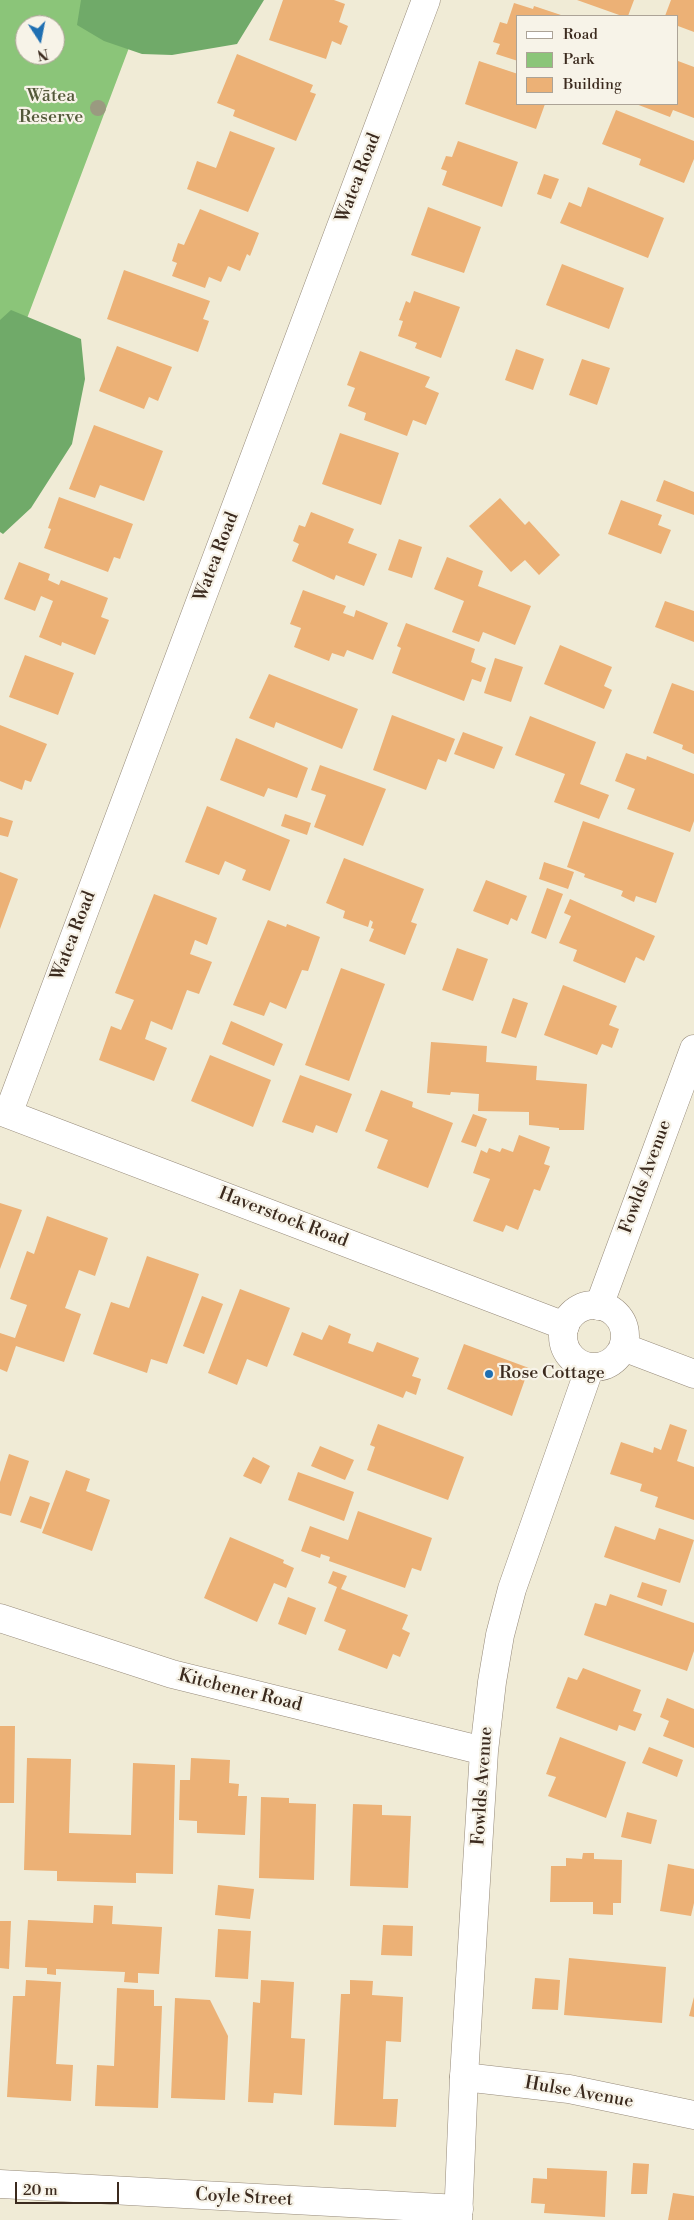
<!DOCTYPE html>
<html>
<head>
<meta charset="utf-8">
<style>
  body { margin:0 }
  #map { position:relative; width:694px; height:2220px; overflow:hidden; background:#f0ebd6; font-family:"Libre Bodoni",serif }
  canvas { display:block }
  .legend { position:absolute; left:516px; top:15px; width:162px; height:90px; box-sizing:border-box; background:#f7f3e8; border:1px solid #aca397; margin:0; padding:6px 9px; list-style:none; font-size:15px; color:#3b2a1e }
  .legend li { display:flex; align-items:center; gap:10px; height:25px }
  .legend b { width:25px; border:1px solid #aca397 }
  .north { position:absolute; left:15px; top:15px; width:50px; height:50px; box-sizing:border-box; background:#f7f3e8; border:1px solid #aca397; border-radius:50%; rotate:169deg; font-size:14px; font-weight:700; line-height:20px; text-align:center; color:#3b2a1e }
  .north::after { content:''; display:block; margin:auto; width:18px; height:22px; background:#1f6fb2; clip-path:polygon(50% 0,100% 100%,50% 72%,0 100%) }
  .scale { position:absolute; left:15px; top:2182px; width:104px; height:22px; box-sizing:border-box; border:2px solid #3b2a1e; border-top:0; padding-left:6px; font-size:15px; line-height:18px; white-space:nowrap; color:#3b2a1e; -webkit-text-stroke:4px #f7f3e8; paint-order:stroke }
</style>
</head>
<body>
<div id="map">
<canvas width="694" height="2220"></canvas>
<ul class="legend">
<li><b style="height:6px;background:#fff"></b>Road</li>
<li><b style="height:14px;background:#8bc579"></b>Park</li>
<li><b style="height:14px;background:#ecb176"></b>Building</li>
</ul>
<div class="north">N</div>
<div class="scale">20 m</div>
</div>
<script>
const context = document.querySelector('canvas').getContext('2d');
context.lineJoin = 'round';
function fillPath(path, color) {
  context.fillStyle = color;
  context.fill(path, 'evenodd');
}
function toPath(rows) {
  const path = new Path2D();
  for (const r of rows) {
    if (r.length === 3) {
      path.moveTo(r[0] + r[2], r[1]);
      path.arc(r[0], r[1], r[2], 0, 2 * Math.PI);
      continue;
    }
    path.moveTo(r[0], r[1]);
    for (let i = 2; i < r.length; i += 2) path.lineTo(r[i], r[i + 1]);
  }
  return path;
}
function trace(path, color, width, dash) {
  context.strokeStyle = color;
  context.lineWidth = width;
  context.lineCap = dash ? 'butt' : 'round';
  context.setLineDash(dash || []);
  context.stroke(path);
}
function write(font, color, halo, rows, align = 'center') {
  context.font = font + ' "Libre Bodoni",serif';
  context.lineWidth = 4.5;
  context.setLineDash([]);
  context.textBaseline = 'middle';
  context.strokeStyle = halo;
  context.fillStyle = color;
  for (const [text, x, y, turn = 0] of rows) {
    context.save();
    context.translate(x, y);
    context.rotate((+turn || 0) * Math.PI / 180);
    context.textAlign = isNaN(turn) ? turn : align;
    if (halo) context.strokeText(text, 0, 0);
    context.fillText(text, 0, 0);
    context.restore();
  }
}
fillPath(toPath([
  [0,0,147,0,0,390],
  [25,25,55,25,55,55,25,55]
]), '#8bc579');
fillPath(toPath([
  [81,0,264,0,237,44,172,55,142,54,104,41,77,25],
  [11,310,81,339,85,379,72,444,31,508,3,534,0,532,0,320]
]), '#70aa69');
fillPath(toPath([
  [283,0,334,0,345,4,339,22,348,26,341,45,332,41,326,59,269,40],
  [577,0,634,0,628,16,622,16],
  [671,0,694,0,694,32,678,26,678,16,665,16],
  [514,3,533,9,534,6,564,16,518,16,518,61,496,54,500,44,493,42,500,22,507,24],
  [237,54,313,85,310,92,316,94,296,141,233,116,235,110,217,103],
  [479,61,518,74,518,104,545,104,536,129,465,104],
  [678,61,694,67,694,118,673,110,670,117,636,104,678,104],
  [616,110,694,141,694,159,684,183,639,165,641,159,602,144],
  [230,131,275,148,248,212,187,189,197,161,216,168],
  [458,141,518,162,502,207,442,185,447,171,441,169,446,156,452,157],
  [544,174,559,179,551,199,537,194],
  [588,187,664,218,648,258,560,223,569,202,581,207],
  [428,207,481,227,464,273,411,255],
  [200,209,259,233,250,256,247,254,240,271,228,266,221,282,209,277,205,288,172,276,177,263,172,261,178,243,184,245],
  [562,264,624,288,609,329,546,305],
  [124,270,210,301,203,319,209,321,198,352,107,319],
  [414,291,460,307,441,358,415,348,417,343,398,336,403,321,399,320,406,301,410,303],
  [117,346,172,367,158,401,149,397,144,409,99,391],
  [516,349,544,359,533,390,505,380],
  [360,351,430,377,425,387,439,393,426,425,413,420,407,436,364,420,366,413,348,406,355,388,347,385],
  [582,359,610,368,597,405,569,395],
  [94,425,163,451,144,501,100,485,95,498,69,489],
  [340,433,399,453,381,505,322,484],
  [664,480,694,492,694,515,656,501],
  [59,497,133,524,120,559,114,557,108,572,44,548,51,529,48,528],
  [500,498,525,525,529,521,560,555,539,575,525,560,511,572,469,526],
  [621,500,662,515,658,525,671,530,661,554,608,534],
  [311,512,354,529,348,543,377,554,364,586,336,575,334,580,292,561,299,544,293,541,299,525,305,527],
  [399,539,422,547,412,578,388,570],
  [447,557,483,571,478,586,531,606,515,645,483,632,479,642,452,632,464,601,434,589],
  [19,562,50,574,48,580,59,585,61,580,108,598,101,617,109,620,95,655,62,642,61,646,39,637,53,601,41,596,35,611,4,599],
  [303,590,346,606,343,613,354,617,356,610,388,623,373,660,347,650,344,657,332,653,329,661,294,647,301,628,290,624],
  [665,601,694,611,694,642,655,627],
  [406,623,475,649,471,662,486,668,481,682,472,679,464,701,392,673,401,648,397,646],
  [560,645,612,667,604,686,612,690,604,709,544,684],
  [25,655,74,673,58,715,9,697],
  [495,658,523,667,511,702,484,693],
  [269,674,358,709,342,749,276,722,274,728,249,718],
  [672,683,694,691,694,754,682,749,683,745,653,733],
  [392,715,455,739,446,762,438,759,426,790,373,770],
  [530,716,596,742,580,784,609,795,599,819,554,802,565,774,515,755],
  [0,725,47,744,31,782,25,780,22,790,0,781],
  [463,732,503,747,494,769,454,754],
  [236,738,308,768,297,798,268,788,264,797,220,780],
  [626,753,646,760,647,756,694,774,694,821,690,832,627,809,635,789,615,781],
  [320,765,386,789,363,846,314,827,326,795,311,790],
  [207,806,290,840,270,891,242,880,246,870,225,861,219,875,185,862],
  [285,814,311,823,307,835,281,826],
  [0,817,13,821,8,837,0,835],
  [583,821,674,853,656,903,636,896,634,902,621,896,623,891,584,877,585,874,567,867],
  [344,858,424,889,411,922,417,924,405,955,369,941,374,929,371,928,373,922,370,920,368,927,343,918,345,911,326,903],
  [544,862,574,872,568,889,539,879],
  [0,872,18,879,0,929],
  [486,880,527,896,517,921,511,918,508,925,473,911],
  [547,888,563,894,546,939,531,933],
  [154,894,217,918,207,945,195,940,190,954,212,962,199,994,187,990,172,1030,151,1021,145,1039,167,1048,154,1081,99,1060,111,1026,121,1030,134,1000,115,993],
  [570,899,655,936,644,961,636,957,625,983,573,961,577,950,559,943,571,916,564,913],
  [268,920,286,927,287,924,320,937,308,971,302,970,286,1009,270,1002,264,1016,233,1005],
  [457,948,488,959,473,1001,442,990],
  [341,968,385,984,349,1081,305,1065],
  [563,985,617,1006,609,1025,619,1029,612,1048,602,1044,597,1055,544,1035],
  [513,998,528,1003,516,1038,501,1033],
  [231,1021,283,1044,274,1066,222,1044],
  [431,1042,487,1046,486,1062,537,1066,536,1080,587,1084,584,1130,559,1130,559,1128,529,1125,529,1112,478,1111,479,1094,451,1092,450,1095,427,1093],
  [210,1055,271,1080,253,1127,191,1101],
  [300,1075,352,1094,337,1133,316,1125,313,1133,282,1122],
  [381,1090,413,1102,412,1107,453,1123,428,1188,377,1168,388,1140,365,1131],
  [473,1114,487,1119,476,1147,461,1142],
  [519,1135,550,1147,544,1164,550,1166,540,1191,534,1189,518,1230,506,1225,503,1232,473,1221,490,1179,473,1173,481,1150,487,1153,489,1148,500,1152,502,1148,513,1152],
  [0,1203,22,1210,0,1269],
  [47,1216,108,1238,95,1276,79,1270,65,1308,81,1314,64,1362,16,1346,7,1372,0,1369,0,1333,15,1338,27,1305,10,1299,27,1251,34,1254],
  [147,1256,199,1274,167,1364,151,1359,147,1373,93,1354,111,1302,129,1308],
  [240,1289,290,1308,267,1367,247,1359,237,1385,208,1373],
  [202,1296,223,1304,204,1354,183,1346],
  [329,1325,351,1334,348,1343,373,1352,377,1342,419,1358,412,1376,421,1379,416,1395,406,1391,403,1398,293,1355,302,1332,322,1340],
  [464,1344,529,1368,512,1416,447,1389],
  [378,1424,464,1457,448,1500,367,1470,375,1447,370,1445],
  [670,1424,687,1430,677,1461,694,1467,694,1520,655,1507,658,1497,640,1491,642,1484,610,1474,621,1442,653,1453,654,1447,661,1450],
  [320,1446,354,1460,345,1480,311,1466],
  [9,1454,29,1461,11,1516,0,1513,0,1482],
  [253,1457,270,1466,261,1484,243,1476],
  [66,1470,90,1479,86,1491,110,1500,92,1551,42,1533],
  [298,1472,354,1492,344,1521,288,1500],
  [30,1496,50,1503,41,1529,20,1522],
  [358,1511,432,1538,421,1571,412,1568,405,1588,329,1561,330,1557,321,1554,320,1558,301,1551,310,1526,348,1540],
  [615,1526,655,1540,659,1528,694,1540,680,1583,604,1557],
  [230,1537,284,1560,283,1563,294,1568,286,1588,274,1583,257,1622,204,1598],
  [333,1571,347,1576,341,1589,408,1615,402,1629,410,1633,400,1657,393,1654,387,1669,338,1650,346,1630,324,1621,337,1587,328,1583],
  [642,1582,667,1590,662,1606,637,1597],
  [610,1594,694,1623,694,1651,687,1671,584,1635,595,1603,606,1606],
  [288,1597,316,1608,306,1635,278,1624],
  [583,1668,641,1690,633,1711,642,1714,635,1731,619,1725,617,1731,556,1708,568,1677,577,1680],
  [667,1698,694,1709,694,1748,663,1736,669,1721,660,1717],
  [0,1726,15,1726,14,1803,0,1803],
  [560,1737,626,1762,606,1818,548,1796,556,1777,546,1774],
  [649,1747,683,1760,677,1777,642,1763],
  [27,1758,71,1759,69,1833,131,1835,133,1763,175,1765,173,1874,136,1873,136,1883,57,1881,57,1871,24,1870],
  [191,1758,230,1760,229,1783,239,1784,238,1796,247,1796,245,1835,197,1833,197,1821,179,1820,180,1780,190,1780],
  [261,1797,289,1798,289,1803,316,1804,314,1880,259,1878],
  [353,1804,382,1805,382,1815,411,1816,408,1888,350,1886],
  [627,1812,657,1820,651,1844,621,1837],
  [583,1853,594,1853,594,1859,622,1860,621,1903,613,1903,613,1915,593,1914,593,1902,550,1902,551,1866,566,1866,566,1858,582,1859],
  [668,1864,694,1869,694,1903,691,1916,660,1911],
  [218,1885,254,1889,250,1919,215,1915],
  [94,1905,113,1906,112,1924,162,1927,159,1974,138,1973,138,1983,124,1982,125,1972,56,1969,56,1975,47,1974,47,1968,25,1967,28,1920,93,1923],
  [0,1921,11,1921,9,1969,0,1968],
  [383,1925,413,1926,412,1956,381,1955],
  [218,1929,251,1931,248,1979,215,1977],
  [569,1958,666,1967,662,2023,564,2015],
  [535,1978,560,1980,558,2010,532,2009],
  [26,1980,61,1982,56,2064,73,2065,71,2101,7,2097,13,1996,25,1996],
  [261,1980,294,1982,291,2038,305,2039,302,2095,274,2093,273,2103,248,2102,253,2002,260,2003],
  [350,1980,373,1981,372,1995,403,1997,401,2042,386,2041,383,2099,398,2099,396,2127,334,2125,341,1994,350,1994],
  [117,1988,154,1990,154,2006,162,2006,158,2108,95,2106,97,2065,114,2066],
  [694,1997,694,2017,689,2016],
  [175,1998,210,2000,228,2036,225,2100,171,2098],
  [633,2163,649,2164,647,2194,631,2194],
  [547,2168,607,2171,605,2217,544,2213,545,2204,531,2203,533,2178,547,2179],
  [673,2193,694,2196,694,2220,668,2220]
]), '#ecb176');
const street = toPath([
  [0,1111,565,1326],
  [8,1114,426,0],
  [599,1306,694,1049],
  [464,2077,569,2089,694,2115],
  [0,2184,459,2209]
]);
const secondary = toPath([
  [594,1336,31],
  [623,1347,694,1374],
  [0,1618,172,1674,484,1751],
  [458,2220,464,2077,484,1751,492,1682,500,1635,512,1589,590,1367]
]);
trace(street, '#968a7a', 29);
trace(secondary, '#968a7a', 29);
trace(street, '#fff', 28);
trace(secondary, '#fff', 28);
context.fillStyle = '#9a9a80';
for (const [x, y] of [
  [98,108]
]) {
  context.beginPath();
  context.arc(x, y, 8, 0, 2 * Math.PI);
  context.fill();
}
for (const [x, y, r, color] of [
  [489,1374,5,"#1f6fb2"]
]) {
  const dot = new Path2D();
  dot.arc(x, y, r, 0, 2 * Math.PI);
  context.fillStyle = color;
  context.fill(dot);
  trace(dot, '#f7f3e8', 2);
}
write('18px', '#535839', '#f7f3e8', [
  ["Wātea",51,97],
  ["Reserve",51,118]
]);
write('18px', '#3b2a1e', '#f7f3e8', [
  ["Watea Road",359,178,-69],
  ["Watea Road",217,557,-69],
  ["Watea Road",74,936,-69],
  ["Fowlds Avenue",646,1177,-70],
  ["Haverstock Road",283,1218,21],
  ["Kitchener Road",240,1691,14],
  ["Fowlds Avenue",483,1786,-86],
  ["Hulse Avenue",579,2093,10],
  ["Coyle Street",244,2198,3]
]);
write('18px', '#3b2a1e', '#f7f3e8', [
  ["Rose Cottage",499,1374]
], 'left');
</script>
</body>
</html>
